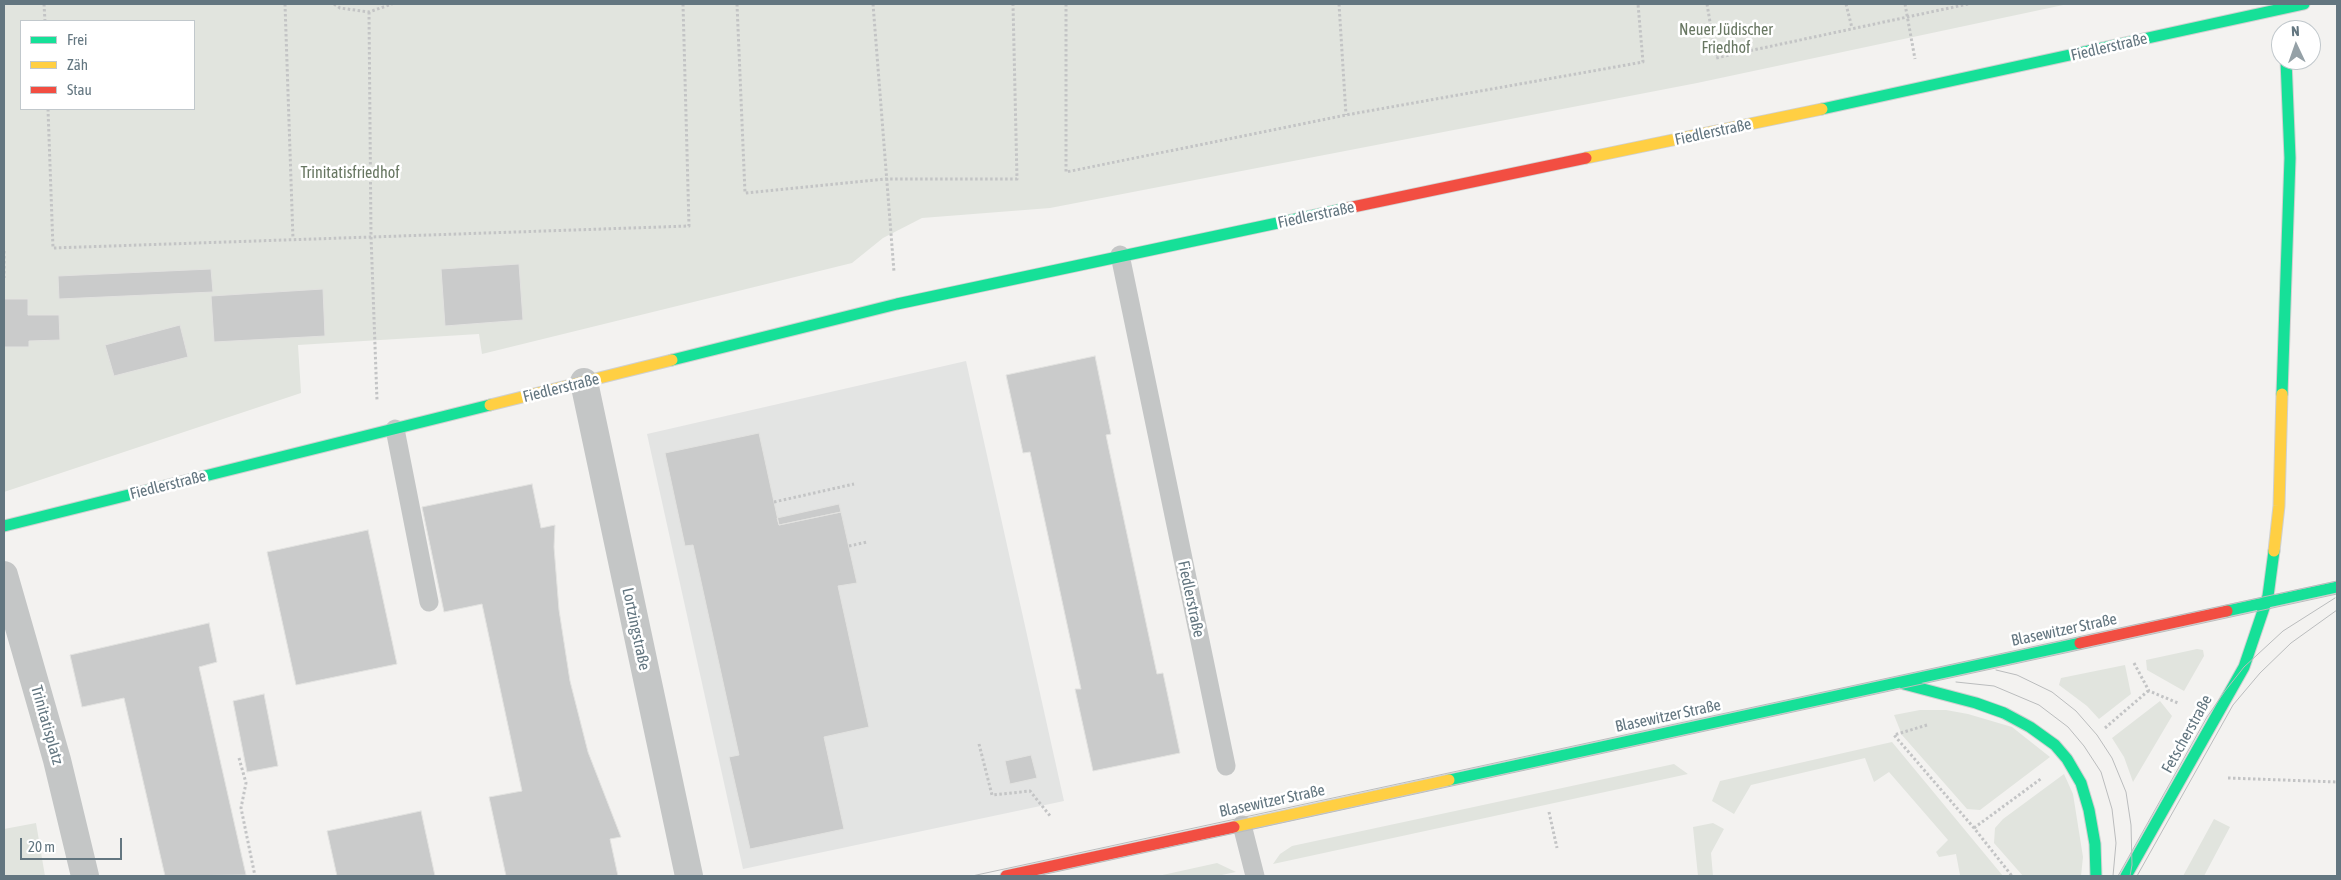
<!DOCTYPE html>
<html>
<head>
<meta charset="utf-8">
<style>
  body { margin:0 }
  #map { position:relative; width:2341px; height:880px; overflow:hidden; background:#f3f2f0; font-family:"Asap Condensed",sans-serif }
  canvas { display:block }
  .frame { position:absolute; inset:0; border:5px solid #637680; pointer-events:none }
  .legend { position:absolute; left:20px; top:20px; width:175px; height:90px; box-sizing:border-box; background:#fff; border:1px solid #c1c8cc; margin:0; padding:6px 9px; list-style:none; font-size:15px; color:#637680 }
  .legend li { display:flex; align-items:center; gap:10px; height:25px }
  .legend b { width:25px; border:1px solid #c1c8cc }
  .north { position:absolute; left:2271px; top:20px; width:50px; height:50px; box-sizing:border-box; background:#fff; border:1px solid #c1c8cc; border-radius:50%; rotate:357deg; font-size:14px; font-weight:700; line-height:20px; text-align:center; color:#637680 }
  .north::after { content:''; display:block; margin:auto; width:18px; height:22px; background:#95a1a7; clip-path:polygon(50% 0,100% 100%,50% 72%,0 100%) }
  .scale { position:absolute; left:20px; top:838px; width:102px; height:22px; box-sizing:border-box; border:2px solid #637680; border-top:0; padding-left:6px; font-size:15px; line-height:18px; white-space:nowrap; color:#637680; -webkit-text-stroke:4px #fff; paint-order:stroke }
</style>
</head>
<body>
<div id="map">
<canvas width="2341" height="880"></canvas>
<div class="frame"></div>
<ul class="legend">
<li><b style="height:6px;background:#16e098"></b>Frei</li>
<li><b style="height:6px;background:#ffcf43"></b>Zäh</li>
<li><b style="height:6px;background:#f24e42"></b>Stau</li>
</ul>
<div class="north">N</div>
<div class="scale">20 m</div>
</div>
<script>
const context = document.querySelector('canvas').getContext('2d');
context.lineJoin = 'round';
function fillPath(path, color) {
  context.fillStyle = color;
  context.fill(path, 'evenodd');
}
function toPath(rows) {
  const path = new Path2D();
  for (const r of rows) {
    path.moveTo(r[0], r[1]);
    for (let i = 2; i < r.length; i += 2) path.lineTo(r[i], r[i + 1]);
  }
  return path;
}
function trace(path, color, width, dash) {
  context.strokeStyle = color;
  context.lineWidth = width;
  context.lineCap = dash ? 'butt' : 'round';
  context.setLineDash(dash || []);
  context.stroke(path);
}
function write(font, color, halo, rows, align = 'center') {
  context.font = font + ' "Asap Condensed",sans-serif';
  context.lineWidth = 5;
  context.setLineDash([]);
  context.textBaseline = 'middle';
  context.strokeStyle = halo;
  context.fillStyle = color;
  for (const [text, x, y, turn = 0] of rows) {
    context.save();
    context.translate(x, y);
    context.rotate((+turn || 0) * Math.PI / 180);
    context.textAlign = isNaN(turn) ? turn : align;
    if (halo) context.strokeText(text, 0, 0);
    context.fillText(text, 0, 0);
    context.restore();
  }
}
fillPath(toPath([
  [966,361,1064,801,743,869,647,434]
]), '#e3e4e3');
fillPath(toPath([
  [4,4,2068,4,1697,83,1050,208,922,218,883,238,852,263,482,354,479,334,298,345,301,393,4,492],
  [21,21,194,21,194,109,21,109],
  [2197,649,2203,650,2204,656,2184,691,2147,670,2146,660],
  [2125,665,2131,694,2099,719,2087,706,2059,685,2061,678],
  [2160,701,2172,716,2133,782,2124,757,2112,738],
  [1920,710,1946,710,1968,714,2012,727,2050,757,1980,810,1967,809,1902,735,1894,715],
  [1892,742,2003,876,1956,876,1960,875,1956,854,1939,857,1936,852,1948,840,1889,772,1874,782,1865,758,1751,785,1734,814,1712,801,1720,781],
  [1674,764,1688,774,1273,864,1280,854,1292,846],
  [2064,774,2073,794,2083,857,2081,876,2023,876,1994,843,1995,828,2003,819],
  [2214,819,2230,827,2204,876,2183,876],
  [36,823,45,876,4,876,4,829],
  [1713,823,1724,829,1711,853,1713,876,1698,876,1693,827],
  [1217,863,1236,872,1217,876,1158,876]
]), '#e1e4de');
const building = toPath([
  [519,264,523,320,445,326,441,269,519,264],
  [211,269,213,292,59,299,58,276,211,269],
  [323,289,325,336,214,342,211,296,323,289],
  [4,299,28,299,28,315,59,315,60,340,29,341,29,347,4,347,4,299],
  [180,325,188,357,114,376,105,345,180,325],
  [1095,356,1111,434,1106,435,1115,478,1157,674,1163,673,1180,753,1093,771,1075,689,1081,689,1030,452,1023,453,1006,375,1095,356],
  [759,433,779,525,841,512,857,583,838,586,869,727,824,737,844,829,750,849,729,757,739,755,693,545,685,546,665,453,759,433],
  [532,484,541,528,555,525,554,547,559,610,570,681,588,752,621,837,610,839,618,876,506,876,489,797,522,791,482,604,444,612,422,507,532,484],
  [839,504,841,512,779,525,777,518,839,504],
  [368,530,397,664,296,685,267,552,368,530],
  [209,623,217,662,199,667,246,875,165,876,124,698,82,707,70,655,209,623],
  [264,694,278,766,247,772,233,701,264,694],
  [1031,755,1037,778,1010,784,1005,761,1031,755],
  [421,811,435,876,337,876,327,831,421,811]
]);
fillPath(building, '#cacbcb');
trace(building, '#e2e2e0', 1);
const fast = toPath([
  [1822,109,2304,4],
  [672,360,897,304,1348,208],
  [2282,394,2290,158,2286,60],
  [4,526,490,405],
  [2227,611,2337,587],
  [1904,684,1976,703,2004,713,2030,727,2055,745,2067,759,2081,783,2089,810,2095,844,2096,876],
  [1449,780,2080,643],
  [2126,876,2244,667,2268,596,2274,551]
]);
const slow = toPath([
  [1586,158,1822,109],
  [490,405,672,360],
  [2274,551,2279,506,2282,394],
  [1234,827,1449,780]
]);
const jam = toPath([
  [1348,208,1586,158],
  [2080,643,2227,611],
  [1006,876,1234,827]
]);
trace(fast, '#cfd0d0', 13);
trace(slow, '#cfd0d0', 13);
trace(jam, '#cfd0d0', 13);
trace(toPath([
  [44,4,45,21],
  [285,4,293,239],
  [334,4,340,8,369,12,392,4],
  [737,4,745,193,886,179,1017,179,1013,4],
  [873,4,894,272],
  [1066,4,1066,172,1346,115,1643,62,1638,4],
  [1339,4,1346,115],
  [1707,4,1716,58,1968,4],
  [1846,4,1852,28],
  [1905,4,1915,59],
  [369,12,371,236,377,400],
  [48,109,53,248,689,226,683,4],
  [4,251,4,278],
  [774,502,854,484],
  [849,546,867,542],
  [2134,663,2149,691,2178,703],
  [1927,725,1894,735,1974,828,2012,876],
  [2105,728,2148,691],
  [979,744,992,795,1030,791,1051,817],
  [239,758,246,783,241,808,255,876],
  [2228,778,2337,782],
  [1549,812,1557,848],
  [1974,828,2042,778]
]), '#c3c4c5', 3, [2.5, 2.5]);
trace(toPath([
  [1120,255,1226,766],
  [395,429,429,602],
  [1242,825,1255,876]
]), '#c4c6c6', 19);
trace(toPath([
  [584,382,689,876],
  [4,575,57,760,85,876]
]), '#c4c6c6', 28);
trace(fast, '#16e098', 11);
trace(slow, '#ffcf43', 11);
trace(jam, '#f24e42', 11);
trace(toPath([
  [1996,670,2017,675,2052,692,2076,711,2097,735,2112,758,2126,792,2131,825,2132,865,2130,876],
  [1956,682,1994,686,2039,705,2068,727,2084,746,2101,772,2112,809,2116,843,2113,876],
  [972,876,2337,581],
  [1037,876,2337,594],
  [2118,876,2207,717,2225,691,2244,667,2283,631,2335,598],
  [2137,876,2233,705,2260,673,2291,643,2337,610]
]), '#babcbd', 1);
write('16px', '#687762', '#fff', [
  ["Neuer Jüdischer",1726,30],
  ["Friedhof",1726,48],
  ["Trinitatisfriedhof",350,173]
]);
write('16px', '#637680', '#fff', [
  ["Fiedlerstraße",2109,47,-13],
  ["Fiedlerstraße",1713,132,-12],
  ["Fiedlerstraße",1316,215,-12],
  ["Fiedlerstraße",561,388,-14],
  ["Fiedlerstraße",168,485,-14],
  ["Fiedlerstraße",1191,599,78],
  ["Lortzingstraße",636,629,78],
  ["Blasewitzer Straße",2064,630,-12],
  ["Blasewitzer Straße",1668,716,-12],
  ["Trinitatisplatz",47,725,74],
  ["Fetscherstraße",2187,734,-61],
  ["Blasewitzer Straße",1272,801,-12]
]);
</script>
</body>
</html>
